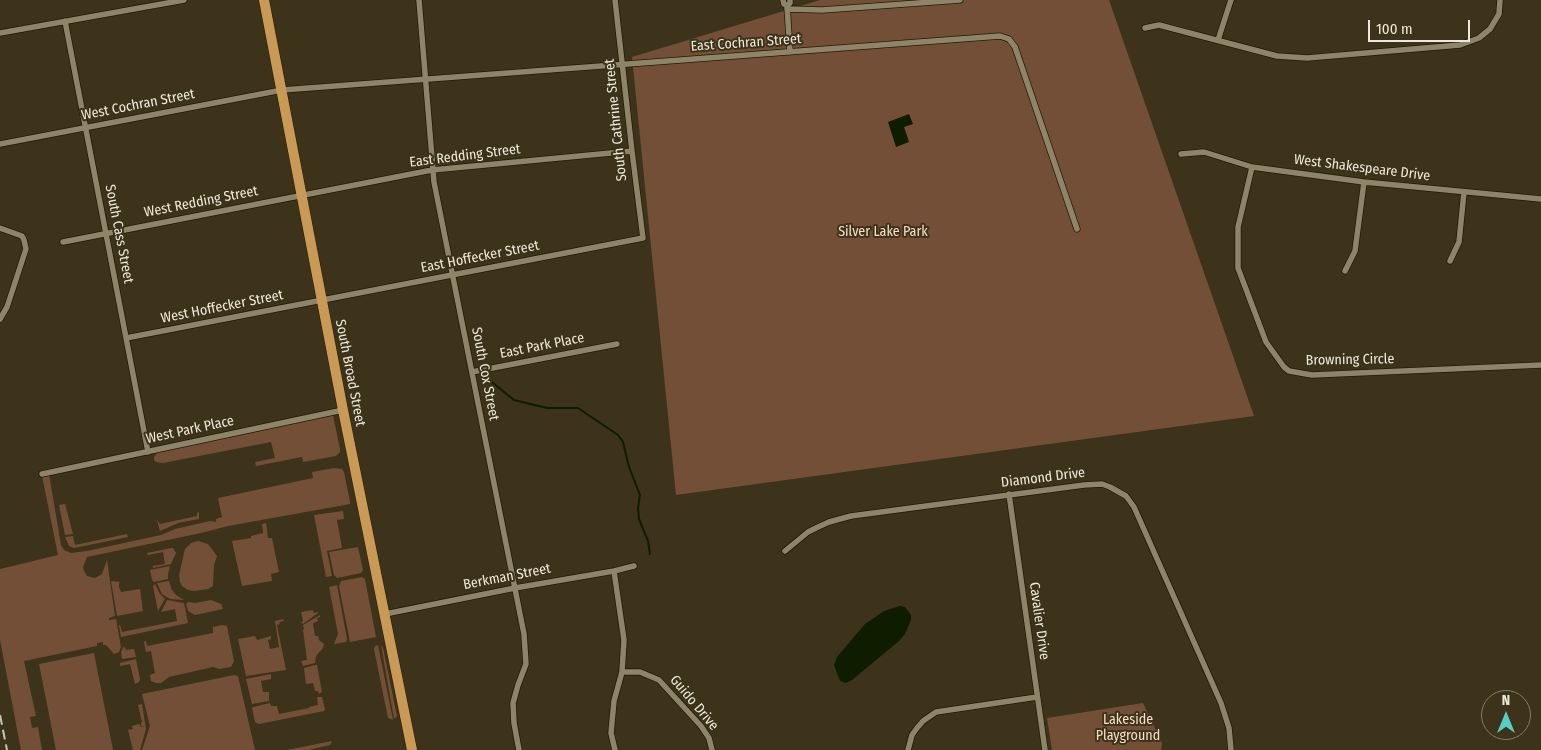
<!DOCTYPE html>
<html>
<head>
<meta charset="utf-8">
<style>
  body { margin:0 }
  #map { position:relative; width:1541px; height:750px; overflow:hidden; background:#3c331a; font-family:"Fira Sans Condensed",sans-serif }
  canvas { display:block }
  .north { position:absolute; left:1481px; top:690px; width:50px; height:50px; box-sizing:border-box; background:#3c331a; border:1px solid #837c67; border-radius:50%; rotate:0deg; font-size:14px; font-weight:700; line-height:20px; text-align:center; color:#eee9da }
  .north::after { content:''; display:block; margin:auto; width:18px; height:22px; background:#57cec2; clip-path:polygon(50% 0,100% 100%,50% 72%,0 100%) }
  .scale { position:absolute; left:1368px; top:20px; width:102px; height:22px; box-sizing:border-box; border:2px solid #eee9da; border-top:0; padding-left:6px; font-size:15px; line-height:18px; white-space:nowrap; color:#eee9da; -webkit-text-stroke:4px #3c331a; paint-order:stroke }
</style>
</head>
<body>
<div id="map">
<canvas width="1541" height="750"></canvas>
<div class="north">N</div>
<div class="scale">100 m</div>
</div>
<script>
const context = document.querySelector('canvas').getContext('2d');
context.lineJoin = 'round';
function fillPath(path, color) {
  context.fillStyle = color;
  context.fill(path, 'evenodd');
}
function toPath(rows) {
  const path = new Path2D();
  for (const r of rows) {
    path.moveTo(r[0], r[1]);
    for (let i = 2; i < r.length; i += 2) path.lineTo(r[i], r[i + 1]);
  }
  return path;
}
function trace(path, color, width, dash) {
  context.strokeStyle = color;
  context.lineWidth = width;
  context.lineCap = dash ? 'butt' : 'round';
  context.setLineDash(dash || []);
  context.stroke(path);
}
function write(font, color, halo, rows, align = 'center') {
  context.font = font + ' "Fira Sans Condensed",sans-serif';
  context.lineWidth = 4;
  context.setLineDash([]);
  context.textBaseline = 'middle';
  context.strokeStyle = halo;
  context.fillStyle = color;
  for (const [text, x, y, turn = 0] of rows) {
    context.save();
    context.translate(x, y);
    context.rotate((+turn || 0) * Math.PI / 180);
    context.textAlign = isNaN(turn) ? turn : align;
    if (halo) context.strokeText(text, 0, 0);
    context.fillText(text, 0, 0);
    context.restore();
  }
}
fillPath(toPath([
  [820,0,1109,0,1254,416,676,495,632,57],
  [333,415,340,449,340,452,336,456,303,462,302,457,256,466,255,462,275,458,271,442,163,463,156,462,154,460,154,457,158,452],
  [334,468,342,469,344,472,350,502,350,504,228,526,201,533,87,557,83,567,84,571,87,576,95,578,102,574,107,560,115,616,109,618,109,620,116,619,121,647,119,652,114,654,106,645,103,645,103,642,97,643,97,646,24,661,36,716,30,717,32,728,38,727,42,750,21,750,0,640,0,569,58,555,42,476,49,474,61,545,64,550,71,553,87,551,161,535,175,529,210,521,216,522,216,519,222,517,218,498,313,478,312,472],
  [65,504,73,534,65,535,59,505],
  [343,511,344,519,337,520,342,548,327,551,332,576,326,577,314,515],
  [199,512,199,519,178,523,160,531,157,520,160,524,197,516,197,513],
  [266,523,268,538,272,538,279,572,271,574,272,581,242,586,232,541,251,538,251,536,263,533,262,524],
  [127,534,128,537,74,548,69,546,65,537,73,536,75,545],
  [198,541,208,544,217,556,214,565,213,586,208,589,194,591,188,590,182,586,180,582,179,575,185,549,191,543],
  [358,547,363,570,361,573,337,578,334,575,329,552],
  [171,548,173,548,176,553,171,564,153,568,153,566,165,564,163,552,148,555,147,553],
  [170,566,168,574,168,579,154,582,152,580,150,570],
  [362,577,365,579,376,637,350,642,339,586,341,581],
  [111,581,121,582,119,583,119,587,121,592,140,589,143,611,117,616],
  [169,581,172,590,176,595,184,600,170,599,162,594,157,583],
  [155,584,160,594,165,599,158,611,153,586],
  [337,585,347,639,346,642,334,644,338,634,329,587],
  [167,600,184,603,188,623,121,637,119,625,120,625,122,632,177,621,175,609,161,612],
  [211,600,221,604,223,609,195,615,188,611,186,604,188,602,195,603],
  [313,610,314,613,318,612,318,613,303,624,301,622,303,621,301,612],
  [320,615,320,617,317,618,318,621,313,623,315,636,318,636,319,640,324,644,323,648,316,656,315,663,303,666,301,661,307,660,303,630,304,629,303,625],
  [283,619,284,621,279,622,280,624,277,625,286,670,246,676,238,639,255,636,257,640,271,636,271,639,268,640,270,649,279,647,275,621],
  [222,625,227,626,234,661,231,667,219,669,213,667,169,677,161,683,156,683,151,681,150,675,155,673,151,651,146,652,144,642,145,641,146,641,147,646,213,633,213,627],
  [378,645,393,720,388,718,374,649,375,646],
  [381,645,383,648,397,716,394,719],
  [124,646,126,650,134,649,136,657,122,659,121,652],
  [94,653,113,750,56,750,39,664],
  [136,659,140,679,139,682,135,684,130,664,120,666,120,663],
  [315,665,317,665,322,692,319,694,318,691,315,691,313,683,306,684,304,668],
  [271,674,271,679,261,681,263,692,269,692,269,701,252,704,246,679],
  [234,675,238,676,255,750,142,750,150,726,142,694],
  [317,697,322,697,325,709,324,711,259,724,255,722,252,708,253,707,270,703,271,706,277,706,279,714,309,708,309,707,318,705],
  [1143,703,1162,743,1161,750,1052,750,1047,718],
  [142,704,146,729,140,750,133,750,128,730,133,729,132,726,139,724,141,727,145,727,141,726,141,723,142,722,138,705],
  [332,741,330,745,308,750,287,750]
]), '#744f37');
fillPath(toPath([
  [909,114,913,124,904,127,909,142,896,147,888,122],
  [900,606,905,607,911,615,911,620,905,634,899,641,852,680,846,683,840,681,834,665,837,657,865,624,884,611]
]), '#0e1c00');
trace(toPath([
  [488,379,514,400,547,408,578,408,618,435,623,442,629,467,640,495,638,508,639,519,648,541,650,554]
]), '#0e1c00', 2);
const street = toPath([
  [419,0,434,182,524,634,526,664,518,685,513,703,514,723,519,750],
  [783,0,784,4,787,6,790,3,790,0],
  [787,6,790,52],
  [787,9,822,10,960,0],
  [65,21,148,452],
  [1145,28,1159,25,1277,56,1307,58,1460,45,1479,38,1490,29,1499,14,1500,0],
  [0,33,184,0],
  [1218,40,1231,0],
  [0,144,282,90,1000,36,1009,39,1015,47,1077,229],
  [1181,154,1204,152,1252,167,1364,182,1541,199],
  [1252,167,1238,227,1238,268,1266,342,1284,367,1289,371,1312,375,1541,365],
  [0,228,22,236,24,240,26,249,7,307,0,319],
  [63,242,432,170,632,151],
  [1450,261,1459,242,1464,192],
  [1345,271,1355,251,1364,182],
  [126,338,643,238,632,151,615,0],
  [472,372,617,344],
  [42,474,343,410],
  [1009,494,1045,750],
  [785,551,808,532,818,527,829,522,851,516,1084,485,1102,484,1110,487,1126,496,1134,507,1221,703,1229,728,1231,750],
  [614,571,624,640,622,672,614,701,611,733,615,750],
  [385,614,515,588,614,571,634,566],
  [622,672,640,672,659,680,701,726,709,738,712,750],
  [908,750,912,735,917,728,923,721,936,712,1037,697]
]);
const primary = toPath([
  [264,0,343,410,412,750]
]);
trace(street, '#231a03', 7);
trace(primary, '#231a03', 11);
trace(street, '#8e8469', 5.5);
trace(primary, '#c89a56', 10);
trace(toPath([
  [0,715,7,750]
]), '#c9c3b2', 2, [10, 5]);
write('14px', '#eee9da', '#3c331a', [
  ["East Cochran Street",746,43,-4],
  ["West Cochran Street",138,105,-11],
  ["South Cathrine Street",616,120,-96],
  ["East Redding Street",465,156,-7],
  ["West Shakespeare Drive",1362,168,7],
  ["West Redding Street",201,202,-11],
  ["South Cass Street",119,234,79],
  ["East Hoffecker Street",480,257,-11],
  ["West Hoffecker Street",222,307,-11],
  ["East Park Place",542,346,-11],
  ["Browning Circle",1350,360,-1],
  ["South Broad Street",350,373,79],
  ["South Cox Street",485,374,79],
  ["West Park Place",190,430,-12],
  ["Diamond Drive",1043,478,-7],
  ["Berkman Street",507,577,-11],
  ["Cavalier Drive",1039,621,82],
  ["Guido Drive",694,703,50]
]);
write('14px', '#fbdcca', '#3c331a', [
  ["Silver Lake Park",883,232],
  ["Lakeside",1128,720],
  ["Playground",1128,736]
]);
</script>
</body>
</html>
